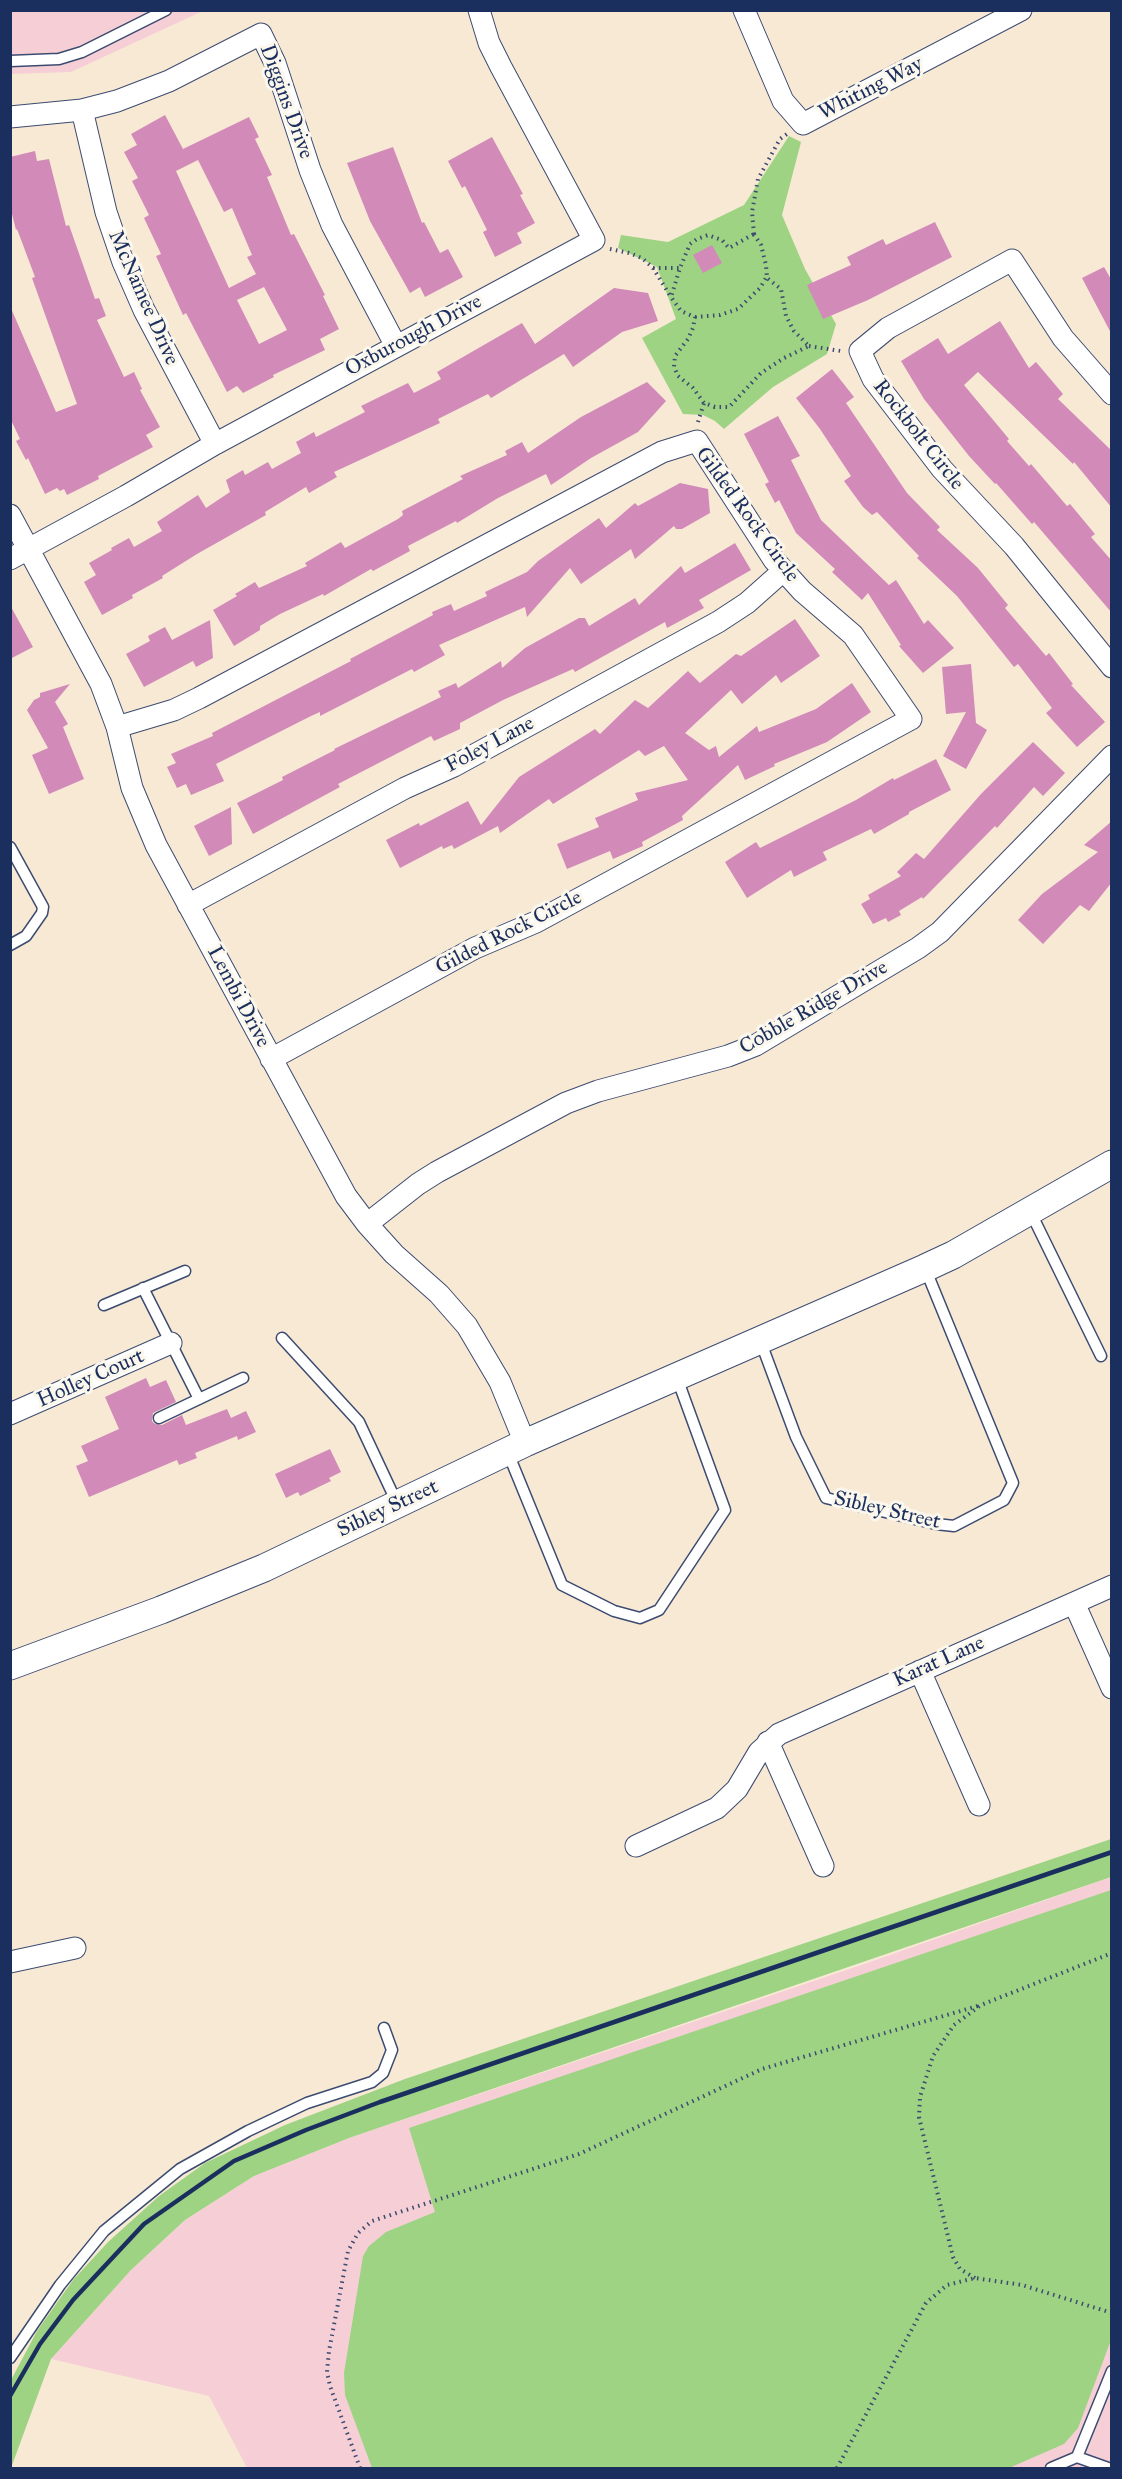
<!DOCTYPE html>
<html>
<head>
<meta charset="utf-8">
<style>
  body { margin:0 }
  #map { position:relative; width:1122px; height:2479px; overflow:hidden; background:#f8e9d5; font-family:"IM FELL Great Primer",serif }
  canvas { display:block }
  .frame { position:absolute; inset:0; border:12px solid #1b2f5e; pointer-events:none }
</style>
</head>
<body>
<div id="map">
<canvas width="1122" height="2479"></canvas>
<div class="frame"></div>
</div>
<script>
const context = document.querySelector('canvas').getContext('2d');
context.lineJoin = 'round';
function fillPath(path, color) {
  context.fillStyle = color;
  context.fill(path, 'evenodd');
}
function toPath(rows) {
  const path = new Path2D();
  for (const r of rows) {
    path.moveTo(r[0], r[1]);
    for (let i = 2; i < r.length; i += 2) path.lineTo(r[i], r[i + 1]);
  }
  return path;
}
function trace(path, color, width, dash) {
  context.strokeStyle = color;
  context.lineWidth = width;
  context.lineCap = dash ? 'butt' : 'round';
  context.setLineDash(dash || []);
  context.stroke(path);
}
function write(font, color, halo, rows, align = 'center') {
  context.font = font + ' "IM FELL Great Primer",serif';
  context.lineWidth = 6;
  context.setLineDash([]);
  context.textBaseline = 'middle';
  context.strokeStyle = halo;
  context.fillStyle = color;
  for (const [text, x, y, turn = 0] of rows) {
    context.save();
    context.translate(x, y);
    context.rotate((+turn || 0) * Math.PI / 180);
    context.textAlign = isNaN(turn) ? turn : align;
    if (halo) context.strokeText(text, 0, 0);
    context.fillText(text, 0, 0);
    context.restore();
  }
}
fillPath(toPath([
  [10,11,203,11,71,72,11,74],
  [1111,1877,1111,2468,247,2468,209,2396,51,2359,131,2270,185,2220,254,2176,349,2138,870,1962]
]), '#f6cfd6');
fillPath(toPath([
  [789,136,801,142,782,215,805,269,836,324,827,354,773,387,724,429,715,421,703,415,683,414,642,338,676,319,657,267,618,248,621,235,668,242,744,205],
  [1111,1839,1111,1877,349,2138,254,2176,185,2220,131,2270,51,2359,11,2468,11,2380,37,2331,73,2280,108,2242,159,2196,205,2163,285,2125,405,2079],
  [1111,1890,1111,2340,1078,2428,1064,2444,1009,2468,372,2468,345,2395,344,2373,363,2256,369,2246,386,2232,435,2212,409,2128]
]), '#9ed384');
fillPath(toPath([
  [165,115,183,149,249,117,259,137,255,139,272,175,267,177,291,235,294,234,325,295,323,296,339,329,320,339,325,350,273,375,274,377,243,393,237,386,227,392,186,313,183,315,156,256,161,254,144,218,149,215,132,181,138,178,124,152,137,145,131,134],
  [198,160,224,212,232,208,252,255,247,257,256,274,229,288,176,171],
  [264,287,287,330,259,344,237,300],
  [492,137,523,194,520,195,535,223,517,233,522,243,495,257,483,232,487,230,465,186,462,188,448,161],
  [393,147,422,223,424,222,440,253,448,249,463,277,425,297,420,287,410,293,370,221,347,163],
  [35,151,37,161,49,159,66,226,69,225,95,299,99,298,106,316,97,320,124,377,134,372,142,389,140,390,160,427,146,435,153,447,98,476,99,479,67,495,64,489,60,491,57,488,45,494,28,458,26,460,16,441,20,439,10,418,10,306,56,412,77,404,32,278,35,277,17,229,16,230,10,206,10,157],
  [935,222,952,257,868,300,823,319,807,285,851,265,847,257,883,239,886,245],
  [712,245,722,263,703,273,693,255],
  [1104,267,1112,281,1112,335,1082,278],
  [614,288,648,293,658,321,622,332,573,367,564,354,491,398,488,394,438,419,440,423,334,472,337,477,309,493,306,487,265,512,266,515,197,554,162,576,163,578,132,595,133,598,102,615,84,582,96,575,89,563,112,550,111,548,129,538,134,547,162,531,157,522,198,495,206,508,230,492,226,480,243,470,245,475,268,462,272,469,301,453,296,442,314,432,316,437,365,412,361,406,408,383,414,393,441,379,437,372,522,323,535,344],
  [1000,321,1029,368,1036,362,1063,394,1058,399,1112,451,1112,508,1074,462,1073,464,978,372,964,385,1009,439,1007,441,1029,466,1031,464,1067,506,1070,504,1095,534,1091,537,1112,561,1112,613,1034,522,1032,524,996,483,995,484,969,456,924,399,901,361,938,338,948,354],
  [832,369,854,397,846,403,907,493,940,527,937,530,978,568,1008,605,1005,608,1046,656,1049,653,1073,684,1071,685,1105,722,1077,747,1046,713,1052,708,1018,664,1014,667,957,596,917,558,919,556,877,512,872,515,863,507,844,481,851,476,820,429,796,398],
  [647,382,666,401,638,432,591,458,551,485,546,474,498,498,457,523,456,521,408,546,410,551,373,571,371,569,324,596,323,594,280,614,260,626,260,630,234,646,213,610,237,596,235,594,255,582,259,588,307,566,305,563,341,542,345,548,398,519,403,515,402,511,463,479,460,476,507,455,505,451,522,442,528,453,581,417],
  [778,416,800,456,791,460,821,520,889,585,896,580,924,624,928,620,954,648,923,673,899,646,901,645,868,593,862,600,832,572,835,569,796,533,779,500,775,503,765,484,769,482,744,434],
  [680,483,708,489,710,513,682,529,676,529,674,526,635,559,631,549,581,584,570,568,527,617,525,607,439,645,445,655,414,672,412,669,320,716,320,712,311,716,216,764,224,781,191,795,186,784,177,788,167,767,176,763,171,754,213,736,212,733,351,661,350,659,433,615,432,612,451,604,454,611,487,596,485,592,527,572,538,561,599,518,606,528,635,503,638,506],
  [735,543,751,570,699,600,704,608,667,628,665,622,575,672,573,669,503,700,460,723,460,729,434,741,431,736,338,784,340,787,253,834,237,803,283,780,282,777,335,750,334,749,441,697,438,691,456,683,458,688,501,661,502,668,525,648,579,618,585,618,589,626,635,598,639,605,681,566,685,573],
  [10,605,33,647,10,659],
  [795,619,820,656,781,683,776,675,742,704,731,690,685,733,709,750,716,746,719,757,757,726,759,732,816,709,852,683,871,712,827,742,774,764,775,766,745,780,738,765,682,816,683,820,642,842,643,846,613,859,610,851,567,869,557,844,599,827,595,818,638,800,635,793,688,780,664,746,645,756,639,750,553,804,549,799,500,833,498,826,454,849,452,845,443,849,442,846,400,868,386,840,419,823,420,826,468,801,481,825,519,777,595,729,600,734,635,700,648,708,688,671,700,683,736,654,741,656],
  [210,620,213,658,196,667,193,661,144,687,126,654,150,641,148,636,165,627,172,640],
  [971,664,976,723,987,730,966,769,943,756,966,712,946,714,942,667],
  [70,684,55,702,68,724,63,727,84,779,49,794,32,755,48,748,27,710,34,700,40,697,40,693],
  [1033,742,1065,773,1043,796,1034,787,997,828,995,826,923,899,922,897,899,911,901,915,888,922,886,918,873,924,861,904,870,899,868,895,901,876,897,872,916,853,924,859,981,794],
  [936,759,951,790,909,812,909,814,874,834,871,829,823,852,827,860,794,877,791,870,747,898,725,862,756,842,760,848,856,800,893,778,894,780],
  [231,807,232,844,209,856,194,826],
  [1112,821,1112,882,1089,911,1080,905,1043,944,1018,920,1042,894,1098,852,1084,845],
  [146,1378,150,1387,166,1380,176,1402,153,1413,152,1421,155,1424,162,1425,182,1415,186,1425,227,1409,231,1418,246,1411,256,1432,238,1440,237,1436,195,1453,197,1458,179,1465,177,1460,89,1497,76,1466,88,1461,81,1446,119,1429,105,1397],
  [330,1449,341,1472,329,1478,331,1481,300,1496,298,1492,286,1498,275,1474]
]), '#d28ab9');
const service = toPath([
  [10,61,59,59,82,52,166,10],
  [10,847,43,907,42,913,26,936,10,945],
  [1030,1211,1101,1356],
  [143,1288,199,1399],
  [104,1305,185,1271],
  [282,1338,359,1422,397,1503],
  [760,1340,796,1437,826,1498,936,1524,954,1526,1004,1500,1013,1483,925,1268],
  [159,1418,243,1378],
  [508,1453,562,1585,614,1611,640,1618,659,1610,725,1510,677,1378],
  [10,2358,60,2285,104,2231,180,2169,248,2131,307,2103,372,2082,383,2073,392,2050,384,2028],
  [1077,2457,1108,2468],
  [1051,2468,1077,2457,1112,2371]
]);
const minor = toPath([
  [744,10,783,101,803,124,1021,10],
  [82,110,106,212,123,262,144,310,215,444],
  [10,117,82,110,117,101,169,81,261,34,275,63,310,170,332,225,396,346],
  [1112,394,1063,338,1012,260,888,328,860,351,873,379,942,469,1014,546,1112,667],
  [10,515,101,684,117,727,132,788,156,845,346,1196,367,1224,394,1254,439,1294,467,1326,500,1382,525,1443],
  [10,559,126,496,215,444,594,240,501,67,489,43,479,10],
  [117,727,174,710,199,698,662,452,697,441,774,560,802,591,853,635,911,719,536,922,475,948,271,1059],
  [188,905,405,788,454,766,718,622,747,603,783,571],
  [367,1224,418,1184,437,1172,566,1103,598,1091,728,1056,756,1045,918,948,940,932,1112,756],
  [10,1414,171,1343],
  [1074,1603,1112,1688],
  [920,1671,979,1805],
  [768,1742,823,1866],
  [636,1846,717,1808,737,1789,759,1752,779,1734,1112,1586],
  [10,1962,75,1948]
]);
const tertiary = toPath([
  [10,1666,161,1610,264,1568,525,1443,925,1268,953,1255,1112,1164]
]);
trace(service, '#3c4b70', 13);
trace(minor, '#3c4b70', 23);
trace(tertiary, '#3c4b70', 29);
trace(toPath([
  [754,234,761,245,766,265,767,278,781,289,786,316,794,331,809,346,784,358,761,373,729,407,715,407,704,403,693,388,678,376,674,367,675,356,688,339,693,328,695,317,681,311,671,297,680,268,690,244,697,239,708,235,722,240,729,248,754,234],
  [754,234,752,212,758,179,780,139,787,134],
  [610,249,629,253,642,258,653,268,671,297],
  [653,268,680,268],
  [695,317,720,315,738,309,760,288,766,278],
  [809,346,841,351],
  [698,422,704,403],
  [975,2278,960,2269,953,2257,919,2117,920,2097,933,2056,954,2025,981,2005,1112,1953],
  [360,2468,330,2386,327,2372,329,2351,348,2251,358,2233,372,2221,579,2154,762,2069,981,2005],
  [837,2468,926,2303,947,2285,975,2278,1022,2285,1112,2313]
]), '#3c4b70', 4, [1.5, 4.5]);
trace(service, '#fff', 10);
trace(minor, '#fff', 21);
trace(tertiary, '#fff', 27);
trace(toPath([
  [10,2396,40,2344,73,2300,144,2224,234,2161,306,2130,380,2102,1112,1852]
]), '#1b2f5e', 4.5);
write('21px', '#1b2f5e', '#fbf7ec', [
  ["Whiting Way",871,89,-27],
  ["Diggins Drive",286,102,70],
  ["McNamee Drive",143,298,66],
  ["Oxburough Drive",414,336,-28],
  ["Rockbolt Circle",918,435,52],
  ["Gilded Rock Circle",747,515,54],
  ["Foley Lane",490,745,-28],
  ["Gilded Rock Circle",509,933,-27],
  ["Lembi Drive",238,997,62],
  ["Cobble Ridge Drive",814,1008,-30],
  ["Holley Court",91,1379,-24],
  ["Sibley Street",388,1509,-25],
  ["Sibley Street",887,1511,13],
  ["Karat Lane",939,1662,-24]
]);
</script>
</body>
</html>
